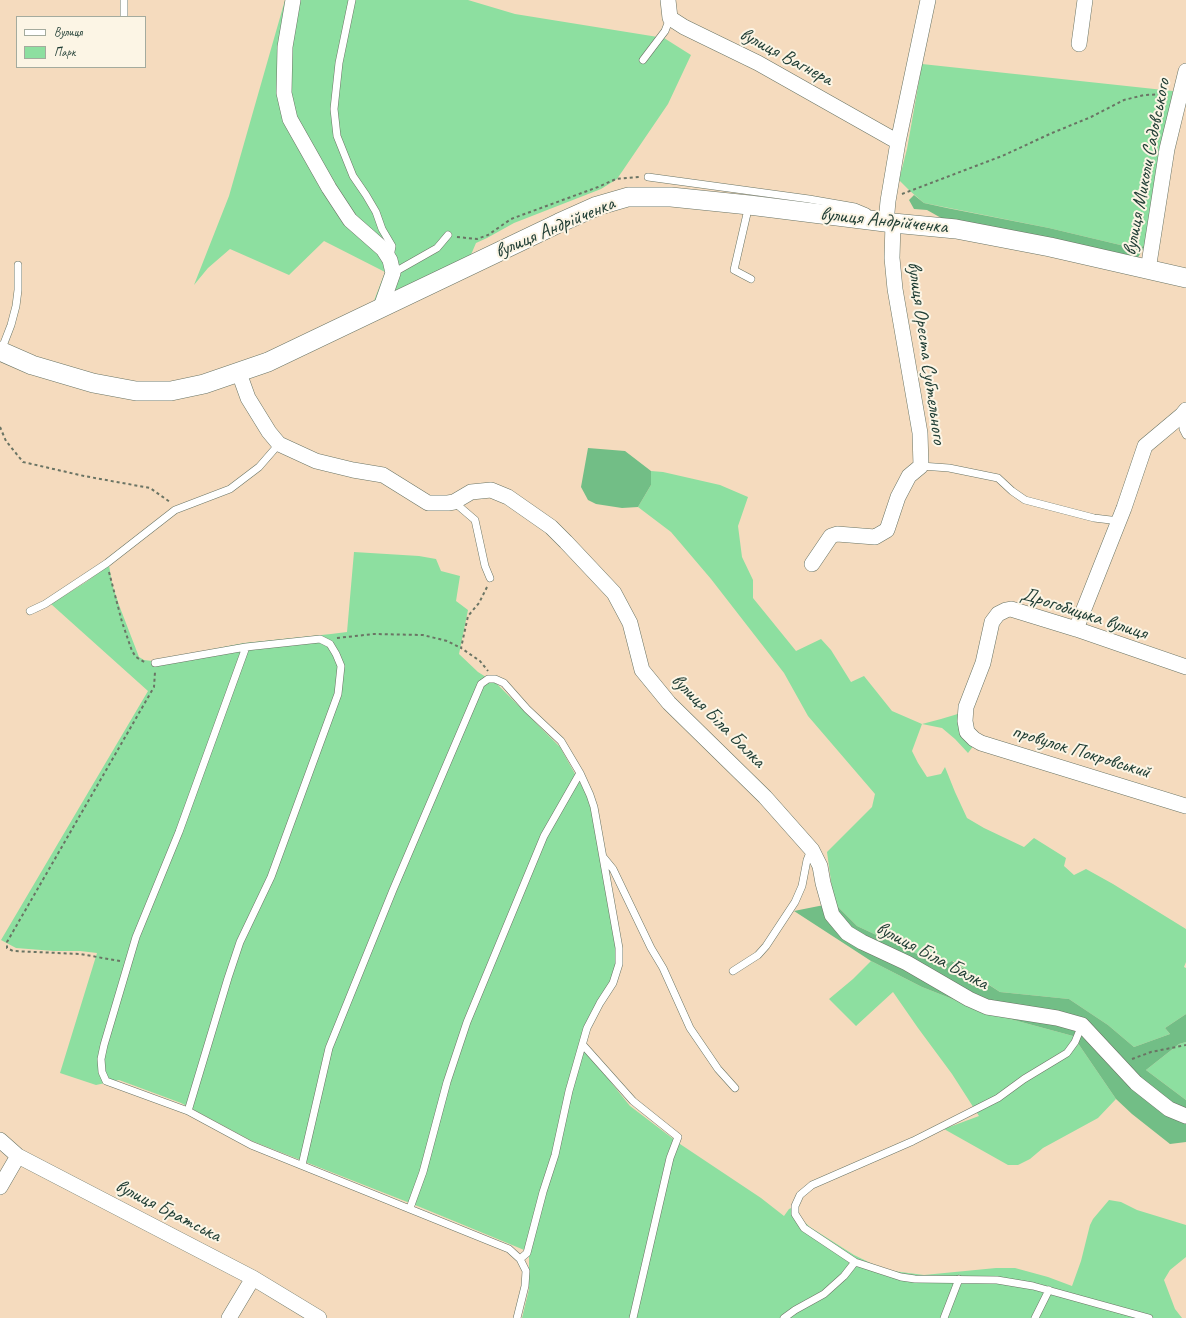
<!DOCTYPE html>
<html>
<head>
<meta charset="utf-8">
<style>
  body { margin:0 }
  #map { position:relative; width:1186px; height:1318px; overflow:hidden; background:#f5dbbe; font-family:Caveat,sans-serif }
  canvas { display:block }
  .legend { position:absolute; left:16px; top:16px; width:130px; height:52px; box-sizing:border-box; background:#fcf5e5; border:1px solid #a4ab9e; margin:0; padding:5px 7px; list-style:none; font-size:12px; color:#1f3d34 }
  .legend li { display:flex; align-items:center; gap:8px; height:20px }
  .legend b { width:20px; border:1px solid #a4ab9e }
</style>
</head>
<body>
<div id="map">
<canvas width="1186" height="1318"></canvas>
<ul class="legend">
<li><b style="height:5px;background:#fff"></b>Вулиця</li>
<li><b style="height:11px;background:#8ddfa0"></b>Парк</li>
</ul>
</div>
<script>
const context = document.querySelector('canvas').getContext('2d');
context.lineJoin = 'round';
function fillPath(path, color) {
  context.fillStyle = color;
  context.fill(path, 'evenodd');
}
function toPath(rows) {
  const path = new Path2D();
  for (const r of rows) {
    path.moveTo(r[0], r[1]);
    for (let i = 2; i < r.length; i += 2) path.lineTo(r[i], r[i + 1]);
  }
  return path;
}
function trace(path, color, width, dash) {
  context.strokeStyle = color;
  context.lineWidth = width;
  context.lineCap = dash ? 'butt' : 'round';
  context.setLineDash(dash || []);
  context.stroke(path);
}
function write(font, color, halo, rows, align = 'center') {
  context.font = font + ' Caveat,sans-serif';
  context.lineWidth = 4;
  context.setLineDash([]);
  context.textBaseline = 'middle';
  context.strokeStyle = halo;
  context.fillStyle = color;
  for (const [text, x, y, turn = 0] of rows) {
    context.save();
    context.translate(x, y);
    context.rotate((+turn || 0) * Math.PI / 180);
    context.textAlign = isNaN(turn) ? turn : align;
    if (halo) context.strokeText(text, 0, 0);
    context.fillText(text, 0, 0);
    context.restore();
  }
}
fillPath(toPath([
  [285,0,468,0,515,14,664,38,691,55,668,104,617,179,601,189,514,223,487,238,476,243,470,257,372,306,385,272,324,241,289,275,230,249,208,268,194,285,229,196],
  [922,64,1173,91,1162,149,1145,246,1133,248,1049,228,924,203,910,191,899,180,907,149],
  [651,471,663,472,720,485,748,497,738,526,742,557,753,580,753,598,796,651,821,639,831,650,851,682,864,676,892,711,922,724,941,719,961,713,974,745,968,753,955,739,942,728,922,724,912,751,918,763,927,777,941,774,945,767,955,792,967,818,984,828,1024,847,1034,838,1066,858,1064,866,1074,875,1086,869,1113,884,1186,929,1186,962,1184,967,1186,968,1186,1014,1165,1028,1170,1034,1134,1047,1108,1025,1069,999,1000,992,953,961,943,966,857,926,834,903,827,852,872,807,875,794,808,716,784,673,711,579,671,532,638,507,651,485],
  [354,552,419,556,436,559,441,571,460,576,456,601,468,610,459,654,478,672,497,684,560,747,588,797,592,808,616,948,617,966,612,983,581,1045,630,1106,680,1144,761,1198,784,1216,789,1209,798,1205,800,1218,810,1227,854,1255,885,1270,924,1275,996,1268,1015,1268,1048,1277,1072,1286,1081,1261,1090,1225,1093,1219,1109,1200,1121,1202,1137,1210,1186,1225,1186,1257,1170,1270,1164,1280,1175,1309,1182,1318,522,1318,529,1289,529,1252,420,1207,252,1141,181,1103,119,1080,96,1085,60,1073,97,953,80,951,54,951,16,948,1,940,148,691,51,604,86,582,109,565,112,584,119,605,139,657,144,660,152,661,244,643,331,634,347,632],
  [871,961,922,987,988,1013,1073,1036,1116,1099,1098,1118,1043,1148,1030,1159,1018,1165,1008,1165,944,1129,979,1116,952,1074,918,1028,893,992,856,1026,829,999,853,979],
  [1186,1042,1186,1100,1146,1070,1179,1044]
]), '#8ddfa0');
fillPath(toPath([
  [914,195,924,203,947,208,1049,228,1133,248,1145,246,1137,259,943,219,927,210,914,209,909,200],
  [588,448,625,451,651,471,651,485,638,507,622,508,596,504,588,500,581,487],
  [834,903,857,926,943,966,952,961,1000,992,1069,999,1108,1025,1134,1047,1170,1034,1165,1028,1186,1014,1186,1042,1179,1044,1146,1070,1186,1100,1186,1142,1170,1144,1132,1114,1116,1099,1073,1036,988,1013,922,987,871,961,794,911]
]), '#72be86');
const service = toPath([
  [352,0,339,63,334,109,337,136,353,176,366,195,376,212,382,229,392,246,390,257],
  [124,17,124,0],
  [643,60,665,31,670,18],
  [648,177,809,199,855,207,867,212],
  [749,205,734,270,751,279],
  [393,273,437,248,448,235],
  [1,351,11,325,16,306,18,290,18,265],
  [1182,415,1183,429,1186,435],
  [921,466,949,468,998,478,1012,491,1025,500,1094,518,1119,521],
  [454,502,475,520,485,566,490,578],
  [30,611,45,604,107,563,175,510,230,489,259,467,279,444],
  [246,647,179,832,136,937,104,1045,101,1059,102,1072,106,1081,188,1111,251,1145,509,1249,520,1259,526,1271,525,1286,517,1318],
  [155,663,246,647,320,639,330,644,336,654,341,666,338,694,271,877,240,942,228,978,188,1111],
  [604,858,613,869,651,948,663,968,690,1028,718,1069,735,1088],
  [733,971,758,955,766,946,795,902,802,886,807,860,811,850],
  [1082,1025,1075,1042,1067,1053,1024,1079,998,1098,913,1141,812,1185,800,1195,795,1206,795,1214,804,1228,855,1262,901,1277,915,1279,997,1280,1033,1286,1149,1318],
  [583,1045,633,1101,678,1137,670,1158,633,1318],
  [302,1165,329,1048,393,890,481,684,488,679,495,679,504,683,527,709,561,741,580,773,590,795,594,807,619,948,619,964,613,983,600,1003,587,1028,569,1091,555,1155,543,1192,527,1253,520,1259],
  [410,1208,423,1172,447,1082,467,1022,544,836,580,773],
  [784,1318,795,1310,824,1294,844,1276,855,1262],
  [944,1318,959,1279],
  [1035,1318,1049,1290]
]);
const minor = toPath([
  [293,0,285,47,284,93,290,119,329,188,350,220,383,249,390,260,393,273,381,307],
  [668,0,670,18,684,27,758,63,898,142],
  [1079,44,1085,0],
  [886,223,888,201,898,142,928,0],
  [1148,270,1167,149,1186,71],
  [239,373,248,398,269,432,279,444,316,461,353,470,383,475,428,503,448,503,454,502,471,492,491,490,508,497,551,527,566,542,614,593,630,623,642,670,669,703,765,797,812,850,820,866,823,883,832,915,847,933,862,942,907,963,969,999,987,1007,1057,1018,1082,1025,1136,1083,1169,1109,1186,1116],
  [812,564,831,536,837,534,875,537,887,530,898,497,909,476,921,466,920,433,895,289,892,258,893,223],
  [1076,629,1124,508,1145,446,1182,415,1186,410],
  [1186,667,1076,629,1011,609,1006,610,998,614,992,622,983,663,966,707,965,721,967,732,974,739,981,743,1186,806],
  [0,1140,18,1156,253,1278,319,1318],
  [0,1187,18,1156],
  [229,1318,253,1278]
]);
const tertiary = toPath([
  [0,351,32,365,93,383,136,391,171,391,204,384,268,362,559,223,597,206,628,197,671,197,749,205,893,223,956,229,1050,247,1186,278]
]);
trace(service, '#6a7464', 8);
trace(minor, '#6a7464', 16);
trace(tertiary, '#6a7464', 20);
trace(toPath([
  [902,194,1002,156,1052,133,1091,117,1124,100,1144,95,1167,94],
  [457,237,477,239,488,235,511,219,598,187,616,179,639,177],
  [0,427,6,441,23,462,84,476,150,488,170,502],
  [109,572,122,622,132,651,136,657,146,663],
  [487,587,479,603,468,616,461,648,480,661,488,671],
  [337,638,374,634,423,635,447,641,461,648],
  [120,961,80,954,13,951,7,948,7,942,154,687,155,672],
  [1132,1059,1151,1052,1186,1045]
]), '#6a7464', 2, [3, 3]);
trace(service, '#fff', 7);
trace(minor, '#fff', 15);
trace(tertiary, '#fff', 19);
write('20px', '#1f3d34', '#fcf5e5', [
  ["вулиця Вагнера",786,57,28],
  ["вулиця Миколи Садовського",1147,167,-79],
  ["вулиця Андрійченка",884,221,6],
  ["вулиця Андрійченка",555,228,-23],
  ["вулиця Ореста Субтельного",926,353,82],
  ["Дрогобицька вулиця",1084,614,18],
  ["вулиця Біла Балка",718,721,45],
  ["провулок Покровський",1081,752,17],
  ["вулиця Біла Балка",932,956,28],
  ["вулиця Братська",168,1211,27]
]);
</script>
</body>
</html>
